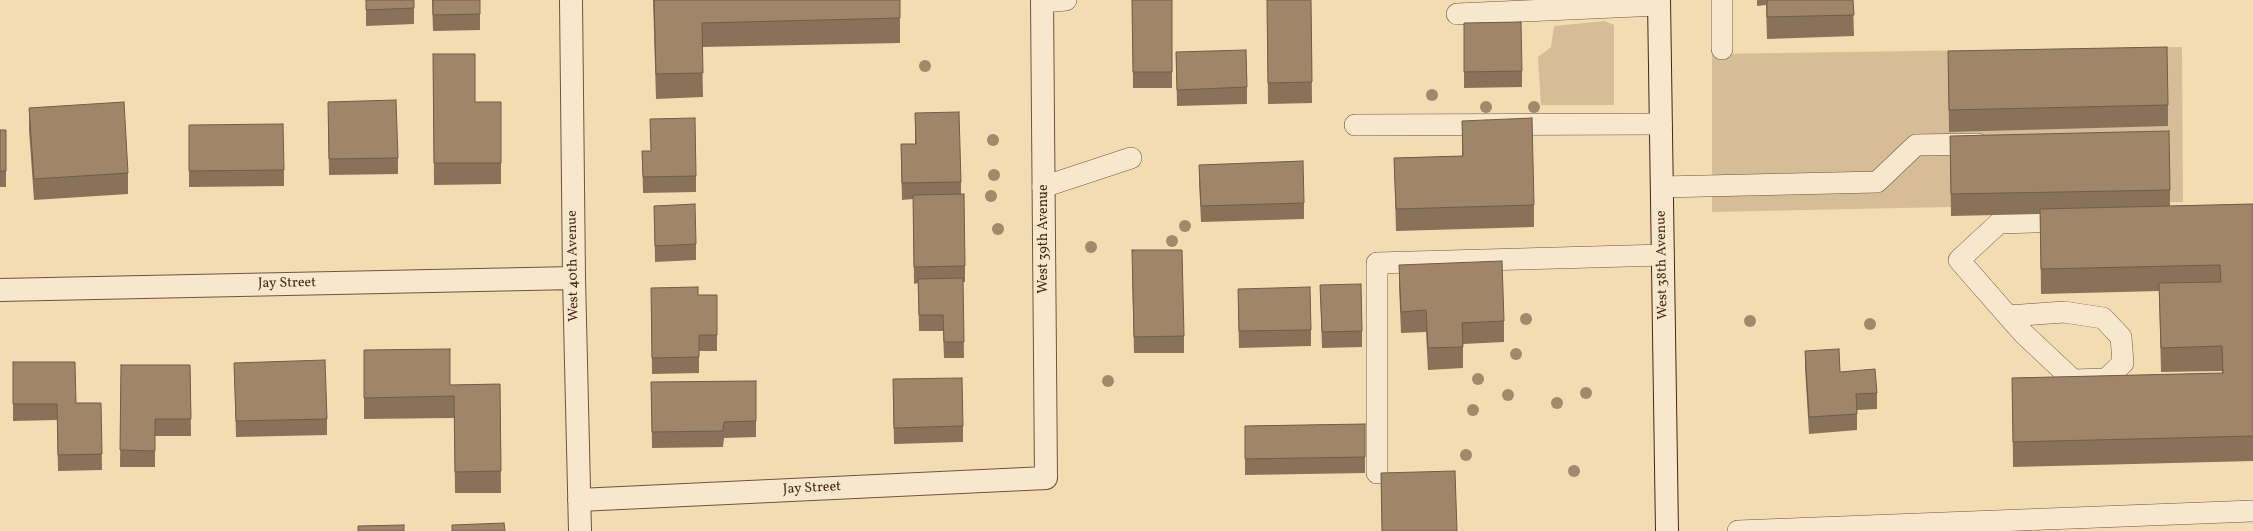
<!DOCTYPE html>
<html>
<head>
<meta charset="utf-8">
<style>
  body { margin:0 }
  canvas { display:block; background:#f3dcb2 }
</style>
</head>
<body>
<canvas width="2253" height="531"></canvas>
<script>
const context = document.querySelector('canvas').getContext('2d');
context.lineJoin = 'round';
function fillPath(path, color) {
  context.fillStyle = color;
  context.fill(path, 'evenodd');
}
function toPath(rows) {
  const path = new Path2D();
  for (const r of rows) {
    path.moveTo(r[0], r[1]);
    for (let i = 2; i < r.length; i += 2) path.lineTo(r[i], r[i + 1]);
  }
  return path;
}
function trace(path, color, width, dash) {
  context.strokeStyle = color;
  context.lineWidth = width;
  context.lineCap = dash ? 'butt' : 'round';
  context.setLineDash(dash || []);
  context.stroke(path);
}
function write(font, color, halo, rows, align = 'center') {
  context.font = font + ' Vollkorn,serif';
  context.lineWidth = 3.5;
  context.setLineDash([]);
  context.textBaseline = 'middle';
  context.strokeStyle = halo;
  context.fillStyle = color;
  for (const [text, x, y, turn = 0] of rows) {
    context.save();
    context.translate(x, y);
    context.rotate((+turn || 0) * Math.PI / 180);
    context.textAlign = isNaN(turn) ? turn : align;
    if (halo) context.strokeText(text, 0, 0);
    context.fillText(text, 0, 0);
    context.restore();
  }
}
fillPath(toPath([
  [1605,21,1614,25,1614,105,1541,105,1538,57,1551,47,1554,26],
  [2182,47,2183,202,1712,212,1712,54]
]), '#d6bd98');
const service = toPath([
  [1042,2,1066,0],
  [1457,14,1659,5],
  [1722,49,1722,0],
  [1355,125,1661,124],
  [1043,187,1131,158],
  [1662,187,1877,182,1916,145,1978,144],
  [2008,316,2064,312,2103,318,2121,337,2123,363,2106,379,2073,380,2024,334,2008,316,1959,260,1999,223,2068,221],
  [1377,473,1377,263,1663,255],
  [1738,531,2253,511]
]);
const minor = toPath([
  [571,0,574,278,580,531],
  [0,290,574,278],
  [579,500,1046,478,1042,0]
]);
const secondary = toPath([
  [1659,0,1667,531]
]);
trace(service, '#71543e', 22);
trace(minor, '#71543e', 24);
trace(secondary, '#462617', 24);
trace(service, '#f7e8cd', 21);
trace(minor, '#f7e8cd', 22);
trace(secondary, '#f7e8cd', 22);
context.fillStyle = '#a4886b';
for (const [x, y] of [
  [925,66],
  [1432,95],
  [1486,107],
  [1534,107],
  [993,140],
  [994,175],
  [991,196],
  [1185,226],
  [998,229],
  [1172,241],
  [1091,247],
  [1526,319],
  [1750,321],
  [1870,324],
  [1516,354],
  [1478,379],
  [1108,381],
  [1586,393],
  [1508,395],
  [1557,403],
  [1473,410],
  [1466,455],
  [1574,471]
]) {
  context.beginPath();
  context.arc(x, y, 6, 0, 2 * Math.PI);
  context.fill();
}
fillPath(toPath([
  [366,0,414,0,414,24,366,26],
  [432,0,480,0,480,30,433,31],
  [653,0,900,0,900,43,702,47,703,97,656,99],
  [1132,0,1172,0,1172,88,1133,88],
  [1267,0,1311,0,1312,103,1268,104],
  [1757,0,1853,0,1854,36,1767,39,1766,5,1757,6],
  [1464,23,1522,71,1522,87,1464,88],
  [1948,51,2168,105,2168,126,1949,132],
  [1176,52,1247,87,1247,104,1177,106],
  [433,54,475,102,501,102,501,184,434,185],
  [29,108,128,173,128,194,34,200,29,130],
  [915,113,961,182,961,194,965,266,965,282,963,282,964,358,944,358,943,331,919,331,918,283,914,284,913,199,902,200,901,160,901,144,915,144],
  [328,118,398,158,398,174,329,175],
  [1462,121,1534,205,1534,227,1396,231,1394,158,1462,156],
  [189,125,284,170,284,186,189,187],
  [0,130,6,171,6,187,0,187],
  [1950,136,2170,190,2170,206,2253,204,2253,461,2013,467,2012,378,2222,373,2222,371,2161,372,2159,291,2041,294,2040,214,1951,216],
  [642,151,651,151,696,176,696,192,643,193],
  [1199,165,1304,203,1304,219,1201,222,1199,181],
  [654,206,696,244,696,260,655,262],
  [1399,265,1504,321,1504,342,1463,344,1463,368,1428,370,1426,332,1401,333,1399,286],
  [1132,267,1184,336,1184,353,1134,353],
  [1320,285,1362,331,1362,347,1322,348],
  [698,295,717,295,717,351,699,351,699,373,652,374,651,304],
  [1238,305,1311,330,1311,346,1239,348],
  [364,350,450,385,500,384,501,493,455,493,454,418,364,419],
  [1805,351,1877,393,1877,409,1857,410,1857,430,1809,434,1805,368],
  [13,362,76,403,101,403,102,470,58,471,57,420,13,421],
  [234,363,327,419,327,435,236,437],
  [121,365,190,365,191,436,155,436,155,467,120,467],
  [756,381,756,437,724,438,723,447,652,448,651,382],
  [893,396,963,426,963,442,894,444],
  [1365,424,1365,473,1245,475,1245,426],
  [1381,473,1457,531,1382,531]
]), '#8a7259');
const building = toPath([
  [366,0,414,0,414,8,366,10,366,0],
  [433,0,480,0,480,14,433,15,433,0],
  [654,0,900,0,900,18,702,23,703,73,656,74,654,0],
  [1132,0,1172,0,1172,72,1133,72,1132,0],
  [1267,0,1311,0,1312,82,1268,83,1267,0],
  [1767,0,1853,0,1854,15,1767,17,1767,0],
  [1521,22,1522,71,1464,72,1464,23,1521,22],
  [2167,47,2168,105,1949,110,1948,51,2167,47],
  [1246,50,1247,87,1177,90,1176,52,1246,50],
  [433,54,475,54,475,102,501,102,501,163,434,163,433,54],
  [396,100,398,158,329,159,328,102,396,100],
  [124,102,128,173,34,179,29,108,124,102],
  [959,112,961,182,902,183,901,144,916,144,915,113,959,112],
  [695,118,696,176,643,177,642,151,651,151,650,119,695,118],
  [1532,118,1534,205,1396,209,1394,158,1463,156,1462,121,1532,118],
  [283,124,284,170,189,171,189,125,283,124],
  [0,130,6,130,6,171,0,171,0,130],
  [2169,131,2170,190,1951,194,1950,136,2169,131],
  [1303,161,1304,203,1201,206,1199,165,1303,161],
  [964,194,965,266,914,267,913,195,964,194],
  [695,204,696,244,655,246,654,206,695,204],
  [2253,204,2253,436,2013,442,2012,378,2223,373,2222,346,2161,348,2159,283,2221,282,2220,265,2041,269,2040,209,2253,204],
  [1132,250,1182,250,1184,336,1134,337,1132,250],
  [1502,261,1504,321,1462,323,1463,347,1428,348,1426,310,1401,312,1399,265,1502,261],
  [963,278,964,342,944,342,943,315,919,315,918,279,963,278],
  [1361,284,1362,331,1322,332,1320,285,1361,284],
  [698,287,698,295,717,295,717,335,699,335,699,357,652,358,651,288,698,287],
  [1310,287,1311,330,1239,331,1238,289,1310,287],
  [450,349,450,385,500,384,501,471,455,472,454,396,364,398,364,350,450,349],
  [1839,349,1840,372,1875,369,1877,393,1856,394,1857,414,1809,417,1805,351,1839,349],
  [325,360,327,419,236,421,234,363,325,360],
  [13,362,75,362,76,403,101,403,102,454,58,455,57,404,13,404,13,362],
  [121,365,190,365,191,419,155,419,155,451,120,450,121,365],
  [962,378,963,426,894,428,893,379,962,378],
  [756,381,756,421,724,422,723,431,652,432,651,382,756,381],
  [1365,424,1365,457,1245,459,1245,426,1365,424],
  [1455,471,1457,531,1382,531,1381,473,1455,471],
  [504,523,505,531,452,531,452,525,504,523],
  [404,525,404,531,358,531,358,526,404,525]
]);
fillPath(building, '#a08568');
trace(building, '#705d49', 1);
write('14px', '#462617', '#f7e8cd', [
  ["West 39th Avenue",1044,239,-90],
  ["West 38th Avenue",1663,265,-91],
  ["West 40th Avenue",574,266,-91],
  ["Jay Street",287,284,-1],
  ["Jay Street",812,489,-3]
]);
</script>
</body>
</html>
